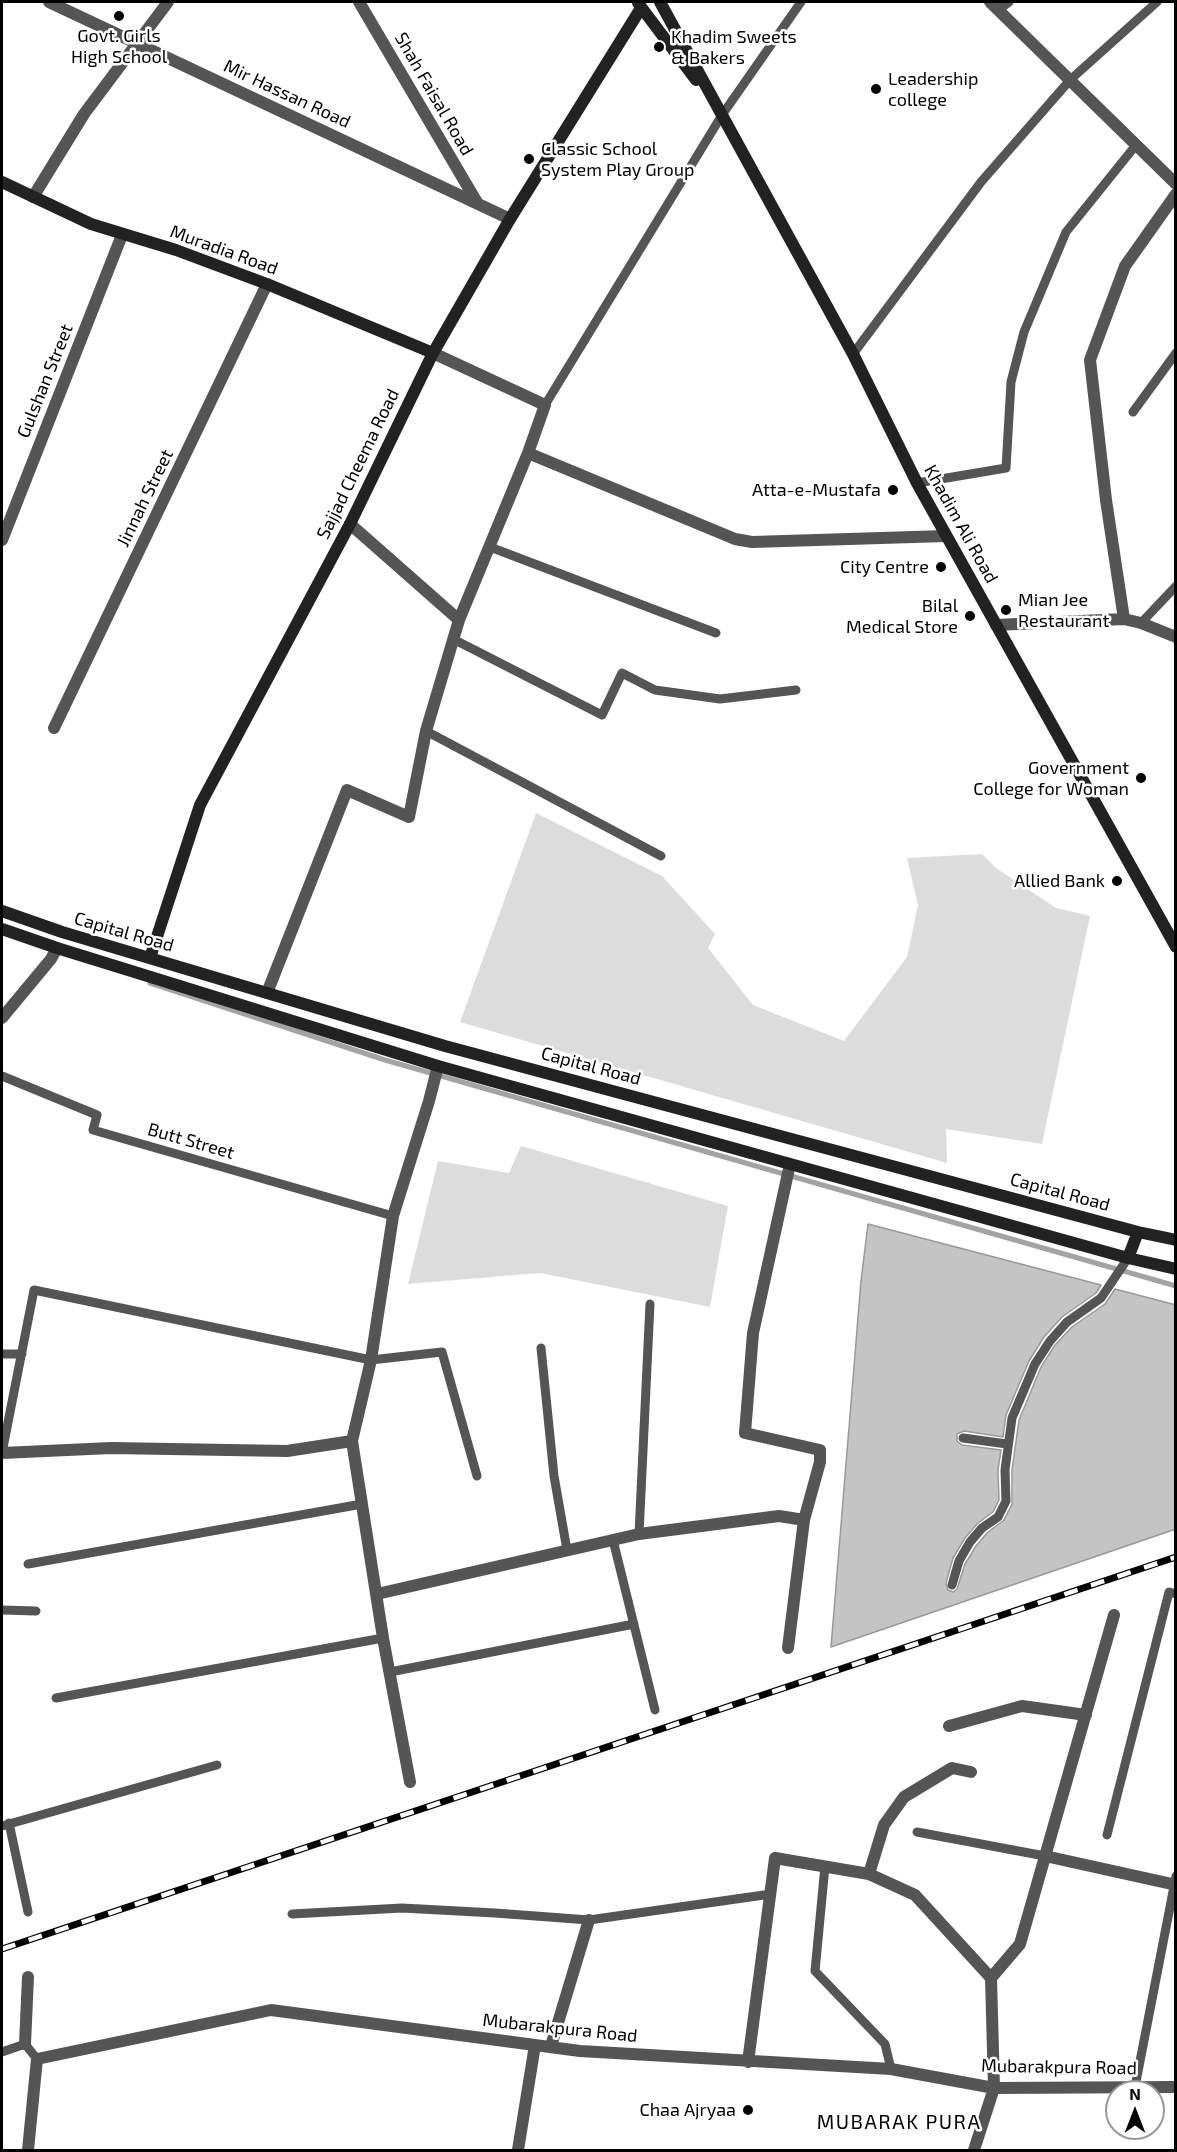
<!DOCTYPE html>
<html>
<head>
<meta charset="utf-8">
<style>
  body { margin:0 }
  #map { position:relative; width:1177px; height:2152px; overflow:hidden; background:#fff; font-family:"Exo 2",sans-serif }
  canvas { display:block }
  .frame { position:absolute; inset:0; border:3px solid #000; pointer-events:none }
  .north { position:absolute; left:1105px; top:2080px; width:60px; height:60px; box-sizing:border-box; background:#fff; border:2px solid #999; border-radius:50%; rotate:0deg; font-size:16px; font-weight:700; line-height:24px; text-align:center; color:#000 }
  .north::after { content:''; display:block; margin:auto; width:21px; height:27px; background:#000; clip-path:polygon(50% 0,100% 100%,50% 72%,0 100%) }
</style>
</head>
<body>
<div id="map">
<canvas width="1177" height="2152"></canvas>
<div class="frame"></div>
<div class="north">N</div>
</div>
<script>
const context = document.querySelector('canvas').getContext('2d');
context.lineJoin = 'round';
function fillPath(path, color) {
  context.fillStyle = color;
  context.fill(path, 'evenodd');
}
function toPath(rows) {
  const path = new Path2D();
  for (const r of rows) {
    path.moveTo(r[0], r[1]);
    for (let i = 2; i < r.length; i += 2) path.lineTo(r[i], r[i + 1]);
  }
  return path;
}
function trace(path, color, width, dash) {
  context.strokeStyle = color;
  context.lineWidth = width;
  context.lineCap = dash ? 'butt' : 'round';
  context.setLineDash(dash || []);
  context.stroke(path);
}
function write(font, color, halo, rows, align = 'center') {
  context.font = font + ' "Exo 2",sans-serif';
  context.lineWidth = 5;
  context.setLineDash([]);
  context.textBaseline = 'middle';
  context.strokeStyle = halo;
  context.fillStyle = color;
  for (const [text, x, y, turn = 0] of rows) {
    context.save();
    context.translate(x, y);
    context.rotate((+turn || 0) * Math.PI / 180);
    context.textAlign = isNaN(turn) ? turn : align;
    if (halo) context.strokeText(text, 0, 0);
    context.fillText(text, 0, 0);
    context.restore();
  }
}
fillPath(toPath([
  [536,813,662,876,715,934,708,948,753,1005,844,1041,907,957,918,905,907,858,982,854,996,868,1056,908,1090,916,1042,1144,946,1129,947,1163,460,1022],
  [521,1146,728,1206,710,1307,540,1273,408,1284,438,1161,509,1173]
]), '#dcdcdc');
trace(toPath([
  [150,983,385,1060,1176,1286]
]), '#a3a3a3', 5);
const building = toPath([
  [868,1224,1101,1285,1096,1293,1062,1317,1044,1337,1029,1361,1006,1415,1003,1437,964,1431,957,1434,957,1441,962,1445,1001,1450,998,1470,999,1500,993,1512,978,1523,965,1538,953,1558,946,1583,948,1590,953,1592,957,1589,965,1564,976,1546,987,1533,1004,1520,1012,1504,1012,1470,1019,1420,1041,1367,1055,1345,1072,1327,1105,1304,1115,1289,1176,1305,1176,1529,831,1647,861,1281,868,1224]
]);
fillPath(building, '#c4c4c4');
trace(building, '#999', 1.5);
trace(toPath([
  [998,10,1009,2],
  [853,354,981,182,1070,80,1157,2],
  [545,405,722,115,801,2],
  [1133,412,1176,353],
  [917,483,1006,468,1011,382,1024,332,1066,232,1136,145],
  [490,547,716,633],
  [1141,623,1176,586],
  [453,639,602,715,622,673,655,690,720,699,796,690],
  [426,731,661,856],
  [2,1076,97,1115,93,1130,393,1216],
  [541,1348,554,1476,567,1550],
  [2,1354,22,1354],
  [963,1438,1007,1444],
  [2,1453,34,1290,371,1360,442,1352,477,1476],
  [639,1534,650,1304],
  [613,1540,655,1710],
  [28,1564,362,1504],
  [952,1585,959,1561,970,1542,982,1528,998,1517,1006,1501,1005,1470,1012,1418,1035,1364,1050,1341,1067,1322,1101,1298,1128,1258],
  [2,1610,36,1611],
  [390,1672,634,1624],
  [56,1698,383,1638],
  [9,1823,28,1912],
  [2,1826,217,1765],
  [917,1832,1045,1856],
  [1107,1835,1169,1592,1176,1594],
  [825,1866,815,1971,885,2044,891,2069],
  [292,1914,402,1908,495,1913,589,1920,771,1894],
  [2,2052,25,2044,37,2059],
  [1135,2087,1176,1876]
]), '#555', 9);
trace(toPath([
  [49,2,510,219],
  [359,2,478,204],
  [990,2,1176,184],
  [33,197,84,114,168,2],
  [528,453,735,539,752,542,946,536],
  [350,524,459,620],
  [2,540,122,235],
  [1124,619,1106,500,1090,360,1125,266,1176,194],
  [996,625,1124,619,1141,623,1176,637],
  [54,728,267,284],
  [267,993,347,790,409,817,426,731,459,620,528,453,545,405,433,353],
  [2,1018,51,959,57,948],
  [2,1453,111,1448,287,1451,352,1441],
  [377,1594,639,1534,779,1516,804,1520],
  [788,1648,804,1520,820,1462,820,1450,745,1433,753,1333,790,1164],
  [949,1726,1022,1706,1086,1715],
  [410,1782,383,1638,352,1441,371,1360,393,1216,429,1101,438,1066],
  [1045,1856,1176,1885],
  [869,1874,884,1825,904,1797,952,1768,971,1772],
  [991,1978,1020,1944,1114,1615],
  [25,2044,28,1977],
  [551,2046,589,1920],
  [748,2062,775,1858,869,1874,915,1895,991,1978,994,2088,974,2150],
  [28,2150,37,2059,271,2010,580,2051,891,2069,994,2088,1176,2087],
  [518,2150,535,2045]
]), '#555', 12);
trace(toPath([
  [660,2,853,354,917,483,1176,947],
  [638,3,696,80],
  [2,182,91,224,176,250,267,284,433,353],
  [2,911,62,932,445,1046,1138,1232,1176,1240],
  [2,929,57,948,438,1066,1128,1258,1176,1269],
  [150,958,200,805,350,524,433,353,510,219,641,8],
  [1128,1258,1138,1232]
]), '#222', 12);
const rail = toPath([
  [2,1949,1176,1557]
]);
trace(rail, '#000', 7);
trace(rail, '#fff', 4.5, [14]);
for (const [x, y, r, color] of [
  [119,16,6,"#000"],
  [659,47,6,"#000"],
  [876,89,6,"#000"],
  [529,159,6,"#000"],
  [893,490,6,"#000"],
  [941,567,6,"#000"],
  [1006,610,6,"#000"],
  [970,616,6,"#000"],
  [1141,778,6,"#000"],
  [1117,881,6,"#000"],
  [748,2110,6,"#000"]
]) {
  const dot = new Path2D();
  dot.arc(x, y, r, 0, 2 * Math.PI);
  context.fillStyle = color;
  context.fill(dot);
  trace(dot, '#fff', 2);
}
write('18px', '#000', '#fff', [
  ["Govt. Girls",119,36,"center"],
  ["High School",119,57,"center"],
  ["Khadim Sweets",671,37,"left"],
  ["& Bakers",671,58,"left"],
  ["Leadership",888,79,"left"],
  ["college",888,100,"left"],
  ["Classic School",541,149,"left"],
  ["System Play Group",541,170,"left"],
  ["Atta-e-Mustafa",881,490],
  ["City Centre",929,567],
  ["Mian Jee",1018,600,"left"],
  ["Restaurant",1018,621,"left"],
  ["Bilal",958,606],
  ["Medical Store",958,627],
  ["Government",1129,768],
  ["College for Woman",1129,789],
  ["Allied Bank",1105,881],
  ["Chaa Ajryaa",736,2110]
], 'right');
write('18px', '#000', '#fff', [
  ["Mir Hassan Road",287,94,25],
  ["Shah Faisal Road",434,94,60],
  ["Muradia Road",224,250,20],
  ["Gulshan Street",45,381,-68],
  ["Sajjad Cheema Road",358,464,-64],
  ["Jinnah Street",145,498,-64],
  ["Khadim Ali Road",961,524,61],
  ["Capital Road",124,932,16],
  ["Capital Road",591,1066,15],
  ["Butt Street",191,1141,16],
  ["Capital Road",1060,1192,15],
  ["Mubarakpura Road",560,2028,6],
  ["Mubarakpura Road",1059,2067,1]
]);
context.letterSpacing = '1.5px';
write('20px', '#000', '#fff', [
  ["MUBARAK PURA",899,2122]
]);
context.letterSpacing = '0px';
</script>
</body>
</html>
